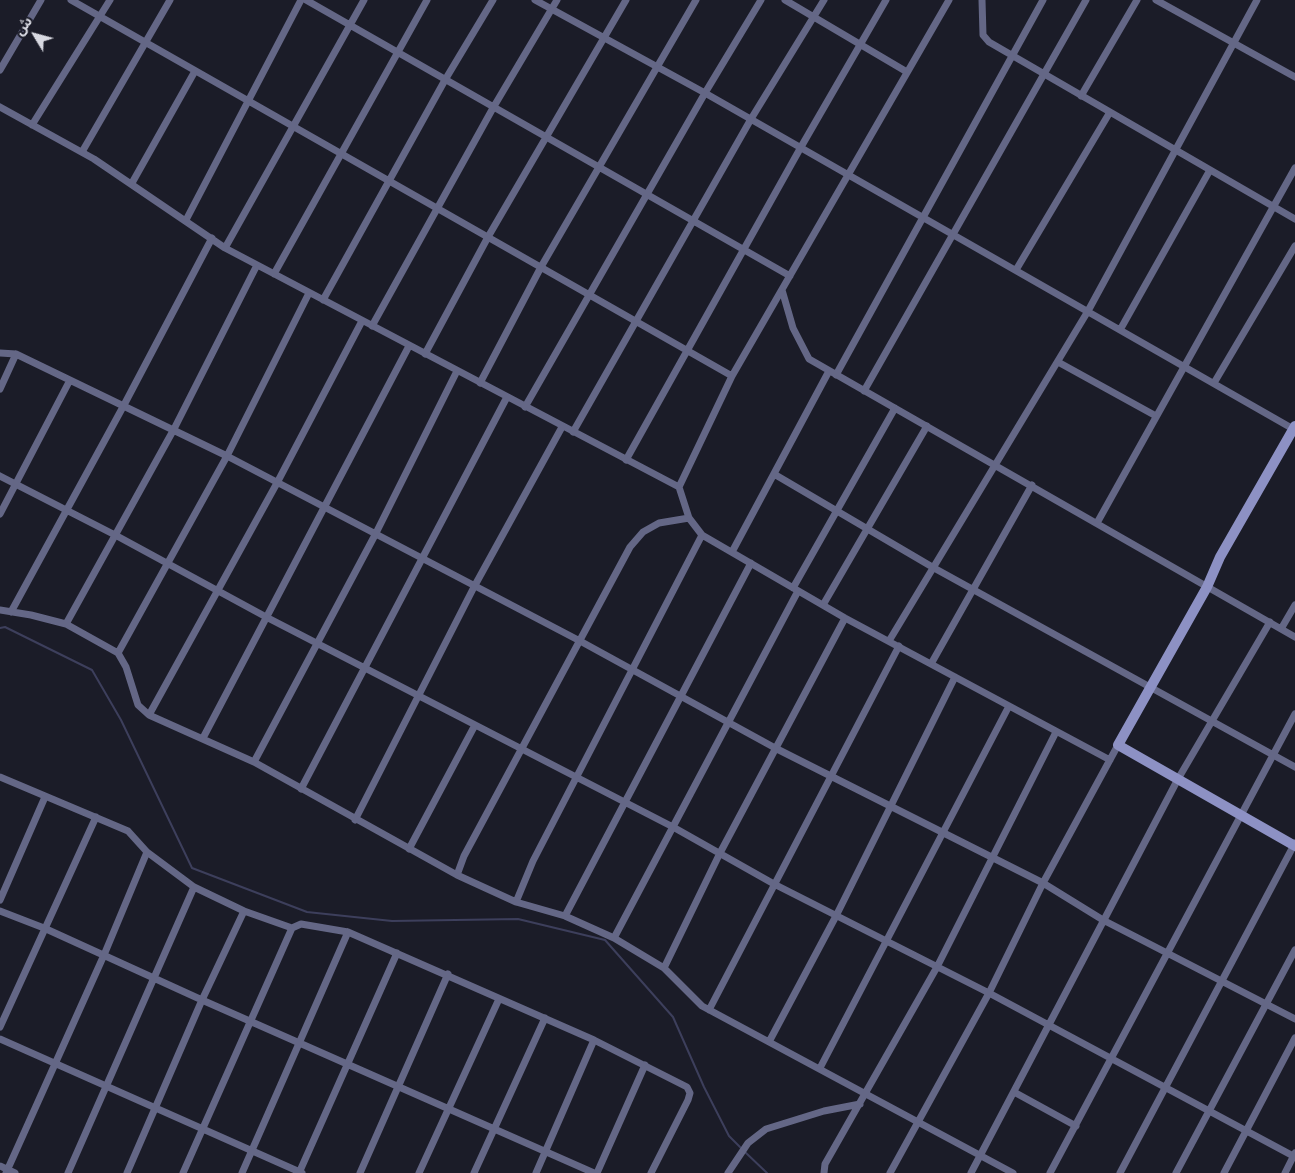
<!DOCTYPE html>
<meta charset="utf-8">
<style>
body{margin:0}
#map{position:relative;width:1295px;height:1173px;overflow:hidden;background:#1b1c28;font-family:"Noto Sans","Noto Sans Arabic",sans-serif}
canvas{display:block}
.north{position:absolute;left:10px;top:10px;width:50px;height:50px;-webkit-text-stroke:4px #1b1c28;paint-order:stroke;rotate:307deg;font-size:14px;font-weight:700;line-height:20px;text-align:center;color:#d8d9e1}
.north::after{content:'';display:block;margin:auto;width:18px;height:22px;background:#d8d9e1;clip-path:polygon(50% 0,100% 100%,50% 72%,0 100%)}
</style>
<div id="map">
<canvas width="1295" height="1173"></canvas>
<div class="north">ش</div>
</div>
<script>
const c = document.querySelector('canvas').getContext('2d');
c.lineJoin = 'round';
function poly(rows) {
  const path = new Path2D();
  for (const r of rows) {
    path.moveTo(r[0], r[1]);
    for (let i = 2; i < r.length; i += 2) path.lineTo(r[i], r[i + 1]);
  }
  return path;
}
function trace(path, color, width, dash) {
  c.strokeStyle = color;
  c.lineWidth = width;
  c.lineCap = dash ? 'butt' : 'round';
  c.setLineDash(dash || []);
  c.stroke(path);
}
const stream = poly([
 [0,628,5,627,92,670,121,720,192,868,307,912,392,921,518,919,605,940,673,1017,704,1087,729,1136,742,1149],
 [745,1152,767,1173]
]);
const street = poly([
 [71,0,732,376],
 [306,0,790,276],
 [535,0,705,93,1295,430],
 [785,0,907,72],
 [982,0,983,35,989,42,1295,219],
 [1156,0,1295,77],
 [0,70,41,0],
 [1081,96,1137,0],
 [0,107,94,159,225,248,679,487],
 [32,125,110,0],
 [82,152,170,0],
 [132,183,195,71],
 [186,220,301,0],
 [225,248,364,0],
 [1016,270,1110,112],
 [274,274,427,0],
 [782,290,793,328,809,359,1295,637],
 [323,300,445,80,493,0],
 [372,326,493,108,557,0],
 [1120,330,1210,170],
 [0,353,16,354,227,456,580,641,777,749,1043,883,1103,920,1295,1019],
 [425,354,488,237,626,0],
 [1058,362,1156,416],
 [836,375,1043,0],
 [480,383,541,267,696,0],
 [1214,383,1295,246],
 [0,389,16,354],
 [864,391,1086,0],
 [525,407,705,93,761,0],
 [573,432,751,119,824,0],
 [626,460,801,147,886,0],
 [774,474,934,568,1295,767],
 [0,476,117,536,268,618,673,827,774,884,989,993,1295,1157],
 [0,514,70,380],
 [689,518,679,487,732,376,949,0],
 [1097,523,1295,168],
 [732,552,829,371],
 [793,588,895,408],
 [823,605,927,426],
 [0,610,31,615,66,624,118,653,126,667,138,705,149,715,254,762,457,875,516,902,565,916,614,938,664,968,702,1006,1013,1173],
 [11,612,124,405,212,238],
 [66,624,174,429,257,265],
 [1281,629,1295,605],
 [889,641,1088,311,1257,0],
 [118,653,227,456,309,293],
 [931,664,1032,485],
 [149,715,277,483,362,321],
 [203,738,409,346],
 [254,762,375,535,457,371],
 [0,777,128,831,147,852,194,887,244,911,292,928,301,924,348,932,594,1040,687,1087,690,1093,688,1100,651,1173],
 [301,789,507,397],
 [355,820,474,587,562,427],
 [409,849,475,725],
 [457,875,464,856,630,547,643,532,659,523,689,518,702,535,845,618,1110,760],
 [0,900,45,797],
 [516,902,533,861,702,535],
 [0,911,44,928,202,1000,594,1173],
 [565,916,751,563],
 [614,938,798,591],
 [664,968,720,853,845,618],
 [709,1010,899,646],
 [0,1027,96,817],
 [0,1039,302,1173],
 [770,1040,836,916,955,677],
 [820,1068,1009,706],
 [1014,1092,1076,1126],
 [0,1166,15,1173],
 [6,1173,104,955,147,852],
 [68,1173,194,887],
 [127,1173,202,1000,244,911],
 [183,1173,292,928],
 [242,1173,348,932],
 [299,1173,397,953],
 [360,1173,448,974],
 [419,1173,499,999],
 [474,1173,545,1018],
 [536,1173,594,1040],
 [597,1173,645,1065],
 [728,1173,748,1143,766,1129,824,1111,860,1104],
 [824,1173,825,1164,937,967,1056,732],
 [890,1173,989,993,1043,883,1118,745],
 [971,1173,1178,779,1270,622],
 [1050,1173,1295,714],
 [1120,1173,1295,843],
 [1176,1173,1295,950],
 [1224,1173,1295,1038],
 [1285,1173,1295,1153]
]);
const secondary = poly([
 [1295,426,1220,557,1207,587,1118,745,1295,846]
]);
trace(stream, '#3d3f5c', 2);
trace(street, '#646786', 7);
trace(secondary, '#8d91c4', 10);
</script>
